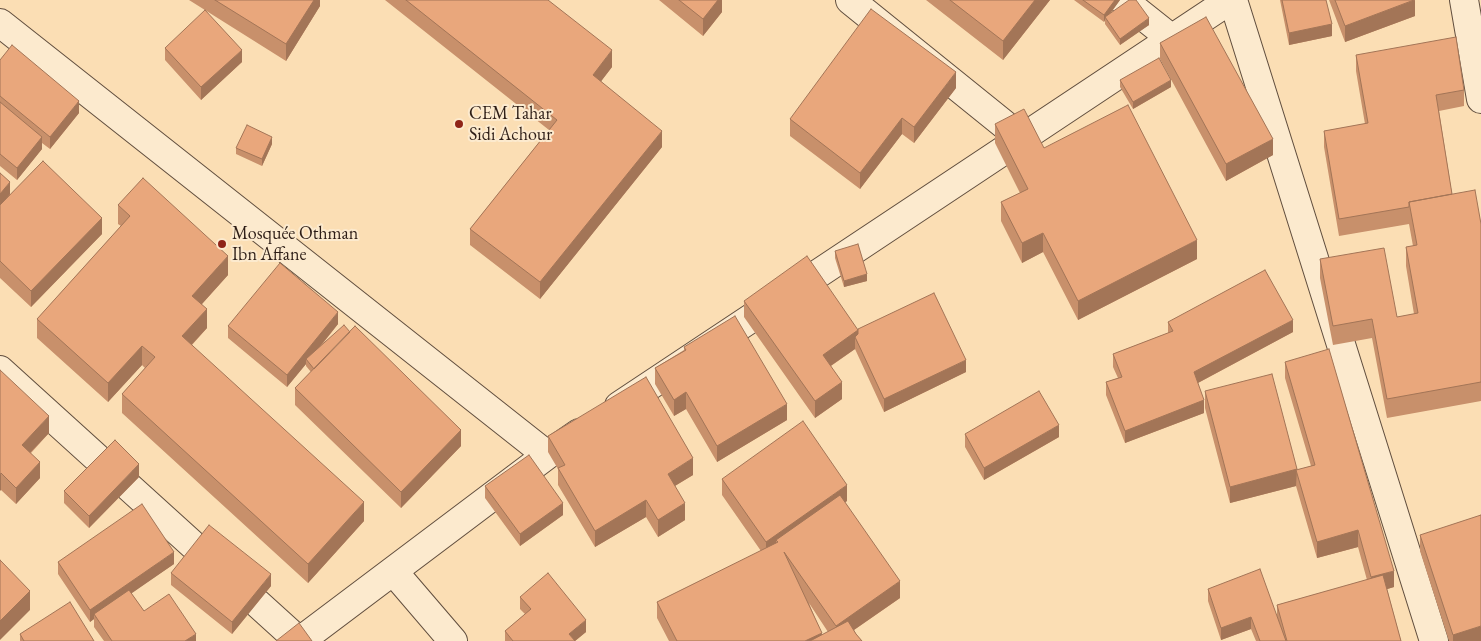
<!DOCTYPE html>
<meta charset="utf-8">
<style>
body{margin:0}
canvas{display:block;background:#fbdeb4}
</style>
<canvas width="1481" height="641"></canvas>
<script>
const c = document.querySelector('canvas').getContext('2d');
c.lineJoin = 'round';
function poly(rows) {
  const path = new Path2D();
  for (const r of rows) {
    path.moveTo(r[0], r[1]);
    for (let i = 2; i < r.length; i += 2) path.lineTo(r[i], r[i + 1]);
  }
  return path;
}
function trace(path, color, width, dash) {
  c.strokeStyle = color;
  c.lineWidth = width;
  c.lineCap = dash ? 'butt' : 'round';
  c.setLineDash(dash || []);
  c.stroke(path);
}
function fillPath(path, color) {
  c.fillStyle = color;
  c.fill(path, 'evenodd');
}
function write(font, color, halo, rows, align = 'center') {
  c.font = font + ' "EB Garamond",serif';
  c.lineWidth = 4;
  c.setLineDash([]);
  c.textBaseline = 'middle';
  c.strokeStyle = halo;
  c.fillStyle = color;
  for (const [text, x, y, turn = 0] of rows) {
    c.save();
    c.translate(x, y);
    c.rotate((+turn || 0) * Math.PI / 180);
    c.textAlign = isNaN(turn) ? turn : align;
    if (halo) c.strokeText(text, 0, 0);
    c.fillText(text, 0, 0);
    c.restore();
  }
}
const street = poly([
 [850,0,1021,138],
 [1123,0,1172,39],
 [1233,0,1434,641],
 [1464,0,1481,99],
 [0,23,547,455],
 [0,370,299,641],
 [619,406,1230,0],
 [393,571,453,641],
 [300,641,547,455,579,433]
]);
const wall = poly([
 [189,0,320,0,320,6,286,61],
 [385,0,548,0,612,67,601,81,662,147,540,299,470,245,470,229,549,130],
 [659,0,722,0,722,12,703,36],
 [926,0,1050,0,1003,60],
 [1074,0,1120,0,1110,14,1149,25,1120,45,1105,24,1105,20,1104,22],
 [1280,0,1326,0,1332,36,1289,45],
 [1329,0,1415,0,1415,16,1345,42],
 [1160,43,1273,155,1226,181,1160,59],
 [165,48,242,62,201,100,165,60],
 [1356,55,1464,90,1464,106,1439,111,1452,194,1481,224,1481,401,1387,418,1372,338,1333,345,1320,278,1320,259,1397,317,1414,314,1406,266,1406,247,1413,246,1409,224,1339,236,1324,147,1324,131,1365,124,1356,71],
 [0,60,79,113,50,149,42,143,42,149,17,180,0,166],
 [1120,80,1171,87,1133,109,1120,87],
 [956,88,914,143,902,134,860,189,790,136,790,119],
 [995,124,1044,148,1197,259,1078,320,1043,252,1022,263,1001,221,1001,202,1020,193,995,143],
 [272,144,262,166,236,154,236,148],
 [0,173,10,194,102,234,31,307,0,278],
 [118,205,228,275,202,304,207,328,192,345,364,521,308,583,122,413,122,394,145,368,142,365,108,402,37,338,37,319,121,226,118,224],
 [835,251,867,281,844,287,835,258],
 [744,301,858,329,966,372,884,412,855,349,831,366,842,399,815,418,744,317],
 [1168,322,1293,332,1198,383,1204,413,1125,443,1106,395,1106,382,1118,378,1113,367,1113,354,1168,333],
 [338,324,321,346,461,446,401,508,295,405,295,388,311,372,306,366,306,364,287,387,228,338,228,326],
 [684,347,787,420,717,462,686,409,674,416,655,384,655,368,684,350],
 [1285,362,1394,587,1387,589,1401,641,1256,641,1251,629,1221,640,1208,601,1208,589,1277,616,1277,605,1367,580,1358,547,1317,558,1296,486,1230,503,1205,408,1205,391,1297,470,1311,466,1285,378],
 [0,370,49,433,31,453,40,478,16,504,1,490],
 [965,434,1059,437,984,480,965,447],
 [548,436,693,475,675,486,685,520,658,537,646,517,595,547,558,485,558,469,548,452],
 [139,477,89,528,64,503,64,491],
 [722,479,847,501,845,502,900,598,854,630,856,634,862,641,669,641,657,618,657,602,761,551,722,495],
 [809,603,828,632,822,635],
 [485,486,563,515,520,546,485,498],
 [1420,535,1481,641,1449,641,1420,551],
 [58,562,174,564,131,593,144,611,196,641,104,641,94,627,94,619,90,622,58,574],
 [171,573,271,586,232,634,171,585],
 [520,597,586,632,575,641,505,641,505,631,525,614,520,609],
 [20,634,94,641,20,641]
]);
const shadedWall = poly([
 [314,0,320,0,320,6,286,61,286,44],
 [718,0,722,0,722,12,703,36,703,19],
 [1035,0,1050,0,1003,60,1003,41],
 [1115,0,1120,0,1106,19,1105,17,1105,20,1104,22,1104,15],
 [1415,0,1415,16,1345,42,1345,26],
 [1149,18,1149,25,1120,45,1120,39],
 [1332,24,1332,36,1289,45,1289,33],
 [242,50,242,62,201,100,201,87],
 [612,50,612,67,593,92,593,75],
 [956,72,956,88,914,143,914,127],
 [1171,80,1171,87,1133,109,1133,102],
 [79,101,79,113,50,149,50,137],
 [902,118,902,134,860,189,860,173],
 [662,131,662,147,540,299,540,282],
 [42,137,42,149,17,180,17,168],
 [272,137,272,144,262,166,262,159],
 [1273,139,1273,155,1226,181,1226,164],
 [10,182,10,194,0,206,0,194],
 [102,218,102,234,31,307,31,291],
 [1043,233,1043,252,1022,263,1022,243],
 [1197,240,1197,259,1078,320,1078,301],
 [228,256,228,275,192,315,192,296],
 [867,274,867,281,844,287,844,281],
 [207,309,207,328,182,355,182,336],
 [338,312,338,324,308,361,306,359,306,364,287,387,287,375],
 [1293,320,1293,332,1194,385,1194,372],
 [858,330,858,344,855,337,855,349,823,371,823,355],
 [142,346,142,365,108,402,108,383],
 [966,360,966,372,884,412,884,399],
 [842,382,842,399,815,418,815,401],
 [686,392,686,409,674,416,674,400],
 [1204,400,1204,413,1125,443,1125,431],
 [787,404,787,420,717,462,717,446],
 [49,416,49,433,22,461,22,445],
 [1059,425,1059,437,984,480,984,468],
 [461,430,461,446,401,508,401,492],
 [693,458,693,475,668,490,668,474],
 [40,462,40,478,16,504,16,488],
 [139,464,139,477,89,528,89,516],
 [1297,469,1296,486,1230,503,1230,487],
 [1,473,1,490,0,491,0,475],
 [847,485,847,501,778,550,778,542,776,540,776,552,766,558,766,542],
 [646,500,646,517,595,547,595,531],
 [364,502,364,521,308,583,308,564],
 [563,503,563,515,520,546,520,534],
 [685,503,685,520,658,537,658,520],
 [1358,530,1358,547,1317,558,1317,542],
 [174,552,174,564,96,618,94,614,94,619,90,622,90,610],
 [1394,571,1394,587,1371,594,1371,577],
 [271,574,271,586,232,634,232,622],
 [900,581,900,598,838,641,836,641,836,626],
 [30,591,30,610,0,640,0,621],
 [1251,617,1251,629,1221,640,1221,628],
 [586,620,586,632,575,641,569,634],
 [1481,626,1481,641,1453,641,1453,635],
 [822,633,822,641,805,641],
 [196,634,196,641,185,641]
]);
const building = poly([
 [215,0,314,0,286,44,215,0],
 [406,0,548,0,612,50,593,75,662,131,540,282,470,229,557,120,406,0],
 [679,0,718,0,703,19,679,0],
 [950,0,1035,0,1003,41,950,0],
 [1083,0,1115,0,1104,15,1083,0],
 [1129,0,1136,0,1149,18,1120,39,1105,17,1129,0],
 [1282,0,1326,0,1332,24,1289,33,1282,0],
 [1335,0,1414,0,1345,26,1335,0],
 [871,9,956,72,914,127,902,118,860,173,790,119,871,9],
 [205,10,242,50,201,87,165,48,205,10],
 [1206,17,1273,139,1226,164,1160,43,1206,17],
 [1456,37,1464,90,1436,95,1452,194,1409,202,1409,207,1339,219,1324,131,1368,123,1356,55,1456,37],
 [12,45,79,101,50,137,0,96,0,60,12,45],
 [1159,58,1171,80,1133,102,1120,80,1159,58],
 [0,102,42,137,17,168,0,154,0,102],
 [1128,105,1197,240,1078,301,1043,233,1022,243,1001,202,1028,189,995,124,1024,109,1044,148,1128,105],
 [247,125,272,137,262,159,236,148,247,125],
 [43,161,102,218,31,291,0,261,0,205,43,161],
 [0,173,10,182,0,194,0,173],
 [143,178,228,256,192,296,207,309,182,336,364,502,308,564,122,394,155,357,142,346,108,383,37,319,130,216,118,205,143,178],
 [1475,190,1481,224,1481,382,1387,399,1372,319,1333,326,1320,259,1384,248,1397,317,1418,313,1406,247,1417,245,1409,202,1475,190],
 [858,244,867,274,844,281,835,251,858,244],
 [807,256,858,330,823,355,842,382,815,401,744,301,807,256],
 [280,263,338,312,287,375,228,326,280,263],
 [1265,270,1293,320,1194,372,1204,400,1125,431,1106,382,1122,377,1113,354,1173,331,1168,322,1265,270],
 [934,293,966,360,884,399,855,337,858,334,858,329,934,293],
 [735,316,787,404,717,446,686,392,674,400,655,368,686,350,684,347,735,316],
 [344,325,350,332,314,369,306,359,344,325],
 [355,326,461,430,401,492,295,388,355,326],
 [1329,349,1394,571,1371,577,1358,530,1317,542,1296,470,1315,465,1285,362,1329,349],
 [0,370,49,416,22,445,40,462,16,488,1,473,0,475,0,370],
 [1272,374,1297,469,1230,487,1205,391,1272,374],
 [646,377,693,458,668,474,685,503,658,520,646,500,595,531,558,468,565,465,548,436,646,377],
 [1039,391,1059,425,984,468,965,434,1039,391],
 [803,421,847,485,766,542,722,479,803,421],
 [115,440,139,464,89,516,64,491,115,440],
 [529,455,563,503,520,534,485,486,529,455],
 [840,495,900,581,836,626,784,552,822,633,805,641,677,641,657,602,778,542,776,540,840,495],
 [142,504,174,552,90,610,58,562,142,504],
 [1481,515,1481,626,1453,635,1420,535,1481,515],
 [209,525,271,574,232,622,171,573,209,525],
 [0,560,30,591,0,621,0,560],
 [1260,569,1286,641,1260,641,1251,617,1221,628,1208,589,1260,569],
 [548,573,586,620,569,634,575,641,513,641,505,631,531,609,520,597,548,573],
 [1383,575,1401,641,1287,641,1277,605,1383,575],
 [129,590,144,611,169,594,196,634,185,641,112,641,94,614,129,590],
 [70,602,94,641,24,641,20,634,70,602],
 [848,621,856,634,862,641,810,641,848,621],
 [299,623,312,641,276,641,299,623]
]);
const markers = [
 [459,124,5,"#8f2418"],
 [222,244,5,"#8f2418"]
];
const poiNames = [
 ["CEM Tahar",469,114],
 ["Sidi Achour",469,135],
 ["Mosquée Othman",232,234],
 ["Ibn Affane",232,255]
];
trace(street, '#614e3e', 30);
trace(street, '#fceace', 28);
fillPath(wall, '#c8906b');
fillPath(shadedWall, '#a37557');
fillPath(building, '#e9a77c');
trace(building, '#a37557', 1);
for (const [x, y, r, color] of markers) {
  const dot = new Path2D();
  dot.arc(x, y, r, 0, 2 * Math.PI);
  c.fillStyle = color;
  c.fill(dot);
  trace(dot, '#fceace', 2);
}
write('18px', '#2e1e17', '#fceace', poiNames, 'left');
</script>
